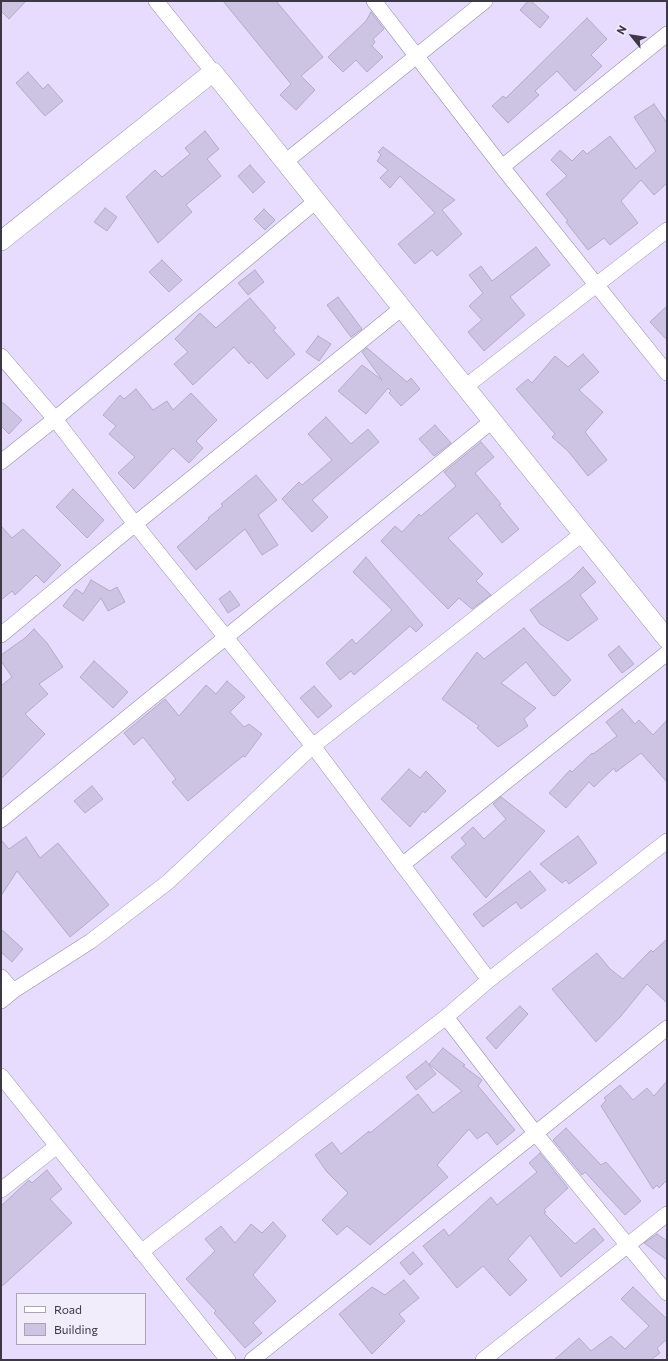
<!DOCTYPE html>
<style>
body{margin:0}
#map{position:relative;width:668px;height:1361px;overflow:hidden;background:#e7dcfd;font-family:Commissioner,sans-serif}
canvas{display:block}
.frame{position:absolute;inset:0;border:2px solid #3d3845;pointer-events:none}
.legend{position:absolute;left:16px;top:1293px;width:130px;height:52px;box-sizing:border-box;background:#f1edfa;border:1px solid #a9a5b2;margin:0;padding:5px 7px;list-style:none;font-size:12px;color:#3d3845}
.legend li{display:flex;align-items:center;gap:8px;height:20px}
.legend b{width:20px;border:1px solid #a9a5b2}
.north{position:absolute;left:612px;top:16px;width:40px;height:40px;-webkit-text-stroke:3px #f1edfa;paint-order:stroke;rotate:300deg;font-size:11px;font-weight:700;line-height:16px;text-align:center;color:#3d3845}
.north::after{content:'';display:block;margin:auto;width:14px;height:18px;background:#3d3845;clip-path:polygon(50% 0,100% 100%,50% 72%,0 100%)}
</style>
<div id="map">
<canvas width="668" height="1361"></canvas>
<div class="frame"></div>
<ul class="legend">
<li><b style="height:5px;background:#fff"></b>Road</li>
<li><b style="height:11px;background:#cdc3e3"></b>Building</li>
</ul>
<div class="north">N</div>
</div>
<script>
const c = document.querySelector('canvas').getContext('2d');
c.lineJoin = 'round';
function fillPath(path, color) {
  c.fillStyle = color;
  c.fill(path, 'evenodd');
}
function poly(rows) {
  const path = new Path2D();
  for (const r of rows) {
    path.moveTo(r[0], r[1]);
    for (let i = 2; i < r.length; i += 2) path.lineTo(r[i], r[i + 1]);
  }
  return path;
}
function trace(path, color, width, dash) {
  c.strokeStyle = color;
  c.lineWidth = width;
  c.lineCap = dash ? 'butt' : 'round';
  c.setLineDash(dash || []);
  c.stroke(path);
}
const building = poly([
 [1,1,26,1,9,19,1,11,1,1],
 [223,1,276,1,323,57,301,76,315,90,296,110,280,95,291,84,223,1],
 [528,1,531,1,549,17,540,28,520,10,528,1],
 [371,12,384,29,373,39,375,42,372,46,383,57,367,72,356,60,343,72,328,57,366,21,371,12],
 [587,18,607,39,591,55,602,66,575,91,557,71,535,91,539,95,508,123,492,106,503,96,506,98,587,18],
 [28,72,43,89,48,84,63,101,45,116,16,83,28,72],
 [654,104,667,123,667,183,654,195,641,180,621,201,638,223,610,245,604,238,588,250,566,222,568,221,546,194,567,176,551,160,560,150,572,161,583,150,587,154,610,136,636,169,656,151,634,117,654,104],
 [205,131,219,149,207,159,221,176,186,205,192,212,158,243,126,197,155,170,162,177,190,154,185,148,205,131],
 [383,147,455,200,442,210,462,234,437,256,432,250,415,264,398,244,435,213,400,176,390,188,380,178,388,170,377,161,381,155,378,152,383,147],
 [250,165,265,182,253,193,238,176,250,165],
 [105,208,117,217,107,231,94,222,105,208],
 [264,209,275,220,265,230,254,219,264,209],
 [536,247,550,265,510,297,525,315,484,351,468,332,482,320,469,306,483,293,469,275,481,266,492,281,536,247],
 [162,260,182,280,169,292,149,272,162,260],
 [255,270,264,282,248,295,238,283,255,270],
 [338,297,362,329,351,337,327,305,338,297],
 [250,298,276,328,273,330,295,354,267,379,251,361,249,364,234,347,193,385,174,364,188,352,175,339,200,313,216,328,250,298],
 [667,306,667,340,650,322,667,306],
 [318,336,331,344,319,361,306,352,318,336],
 [367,348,407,382,411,378,420,389,401,406,389,393,391,391,388,388,366,414,338,391,362,365,382,380,362,352,367,348],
 [583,354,599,372,579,390,603,412,585,432,607,460,588,476,568,451,552,437,555,434,516,389,528,379,532,383,555,356,568,367,583,354],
 [136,389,153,410,167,401,173,410,191,393,217,420,196,441,203,448,189,463,173,448,134,489,118,473,135,457,109,434,116,426,103,415,120,395,124,399,136,389],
 [1,401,22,420,9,434,1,426,1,401],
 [326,417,351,444,368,429,379,442,312,500,328,517,312,532,282,499,299,482,302,485,332,460,308,434,326,417],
 [435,425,451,443,434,456,419,439,435,425],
 [481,442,494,457,475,473,501,504,499,505,519,529,502,543,477,513,448,538,483,574,476,581,491,595,472,609,459,598,448,609,381,541,395,526,402,532,419,514,421,516,456,486,444,472,481,442],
 [256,475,277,500,258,515,278,545,262,555,245,529,196,570,177,547,209,519,208,518,223,506,221,504,256,475],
 [73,489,104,520,87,538,56,507,73,489],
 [1,526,12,538,23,529,61,565,44,583,36,575,15,595,12,591,1,600,1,526],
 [366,557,423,625,416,632,410,626,354,675,351,671,340,680,326,663,352,639,356,644,392,610,353,572,366,557],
 [583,567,596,582,580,595,598,619,568,641,540,624,530,610,571,579,583,567],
 [91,580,110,591,117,587,125,602,108,611,101,598,83,621,63,606,76,589,83,594,91,580],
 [230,591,240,605,228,613,219,599,230,591],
 [524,628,571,680,555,696,552,695,526,662,501,683,536,708,524,719,528,726,498,747,477,728,479,726,442,699,477,652,484,659,524,628],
 [34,629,47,643,63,667,39,684,48,694,25,714,45,734,1,779,1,686,12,677,1,661,1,655,25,638,34,629],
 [619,646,634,664,622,673,608,655,619,646],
 [94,661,128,692,113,708,80,677,94,661],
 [227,681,245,697,230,712,244,727,249,724,262,734,245,757,243,756,188,801,172,782,176,779,143,737,134,745,124,733,165,699,179,716,206,685,216,694,227,681],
 [314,686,332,706,318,718,300,698,314,686],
 [622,709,635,724,639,720,653,735,667,720,667,782,641,753,616,772,614,768,594,787,589,782,566,808,549,793,570,770,572,772,592,753,593,754,617,736,606,722,622,709],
 [409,769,420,778,426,771,446,791,425,813,423,811,410,827,381,799,409,769],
 [92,786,103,799,85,813,74,801,92,786],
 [501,797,545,831,486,898,451,857,466,844,461,838,473,827,484,839,506,819,493,804,501,797],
 [578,836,597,863,569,884,566,880,562,883,540,864,578,836],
 [26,837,40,858,58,843,109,905,70,937,17,871,1,896,1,840,9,849,26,837],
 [530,871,546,890,521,909,516,902,483,927,473,914,530,871],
 [1,929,23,949,12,962,1,952,1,929],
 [667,939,667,1003,647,984,621,1016,596,1042,552,989,597,953,610,969,623,979,651,950,653,952,667,939],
 [520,1006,528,1014,496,1049,486,1038,520,1006],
 [443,1048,465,1065,463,1066,482,1080,478,1086,515,1130,497,1145,487,1132,477,1139,469,1129,437,1165,448,1177,370,1245,347,1226,337,1235,322,1220,348,1193,327,1172,315,1155,332,1142,341,1154,369,1131,370,1133,418,1094,433,1113,462,1091,429,1064,443,1048],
 [426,1061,436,1074,416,1090,406,1077,426,1061],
 [667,1081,667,1180,659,1188,657,1185,653,1189,601,1106,606,1100,604,1098,620,1085,633,1100,647,1088,654,1096,667,1081],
 [566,1128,601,1165,606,1162,641,1201,625,1215,585,1172,582,1175,553,1140,566,1128],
 [540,1153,568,1188,544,1210,546,1212,544,1213,575,1244,594,1228,604,1240,561,1277,530,1235,508,1259,527,1280,510,1296,483,1266,457,1288,423,1246,444,1229,449,1236,491,1197,497,1205,537,1172,529,1163,540,1153],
 [47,1170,62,1189,50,1199,72,1223,1,1287,1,1206,29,1180,32,1183,47,1170],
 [273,1222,286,1236,253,1275,276,1301,253,1323,262,1333,245,1348,214,1313,216,1311,186,1279,215,1251,205,1239,221,1226,235,1243,251,1224,262,1233,273,1222],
 [657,1234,667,1241,667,1260,644,1243,657,1234],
 [413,1252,423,1264,410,1275,400,1263,413,1252],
 [404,1280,419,1298,399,1314,405,1321,372,1354,339,1314,372,1287,385,1295,404,1280],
 [633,1287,667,1319,667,1339,657,1348,660,1353,651,1360,554,1360,579,1338,591,1351,611,1336,625,1349,649,1326,621,1299,633,1287]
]);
const minor = poly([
 [156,1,213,72],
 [374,1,502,167,667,373],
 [285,162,485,1],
 [502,167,667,34],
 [1,356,55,419,135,524,313,746,489,980],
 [465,387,667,230],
 [1,462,55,419,316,201],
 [1,635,135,524,402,308],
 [1,820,492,421],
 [402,865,667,653],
 [1,977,13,991],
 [1,1001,13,991,91,941,168,882,313,746,582,534],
 [446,1017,536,1134,667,1293],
 [1,1076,228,1360],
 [1,1190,57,1146],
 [141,1252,446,1017,489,980,667,841],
 [252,1360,667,1028],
 [483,1360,667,1214]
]);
const tertiary = poly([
 [1,241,213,72,667,639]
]);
fillPath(building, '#cdc3e3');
trace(building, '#b4aac9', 1);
trace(minor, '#988eac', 16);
trace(tertiary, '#988eac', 20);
trace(minor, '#fff', 15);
trace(tertiary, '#fff', 19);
</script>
